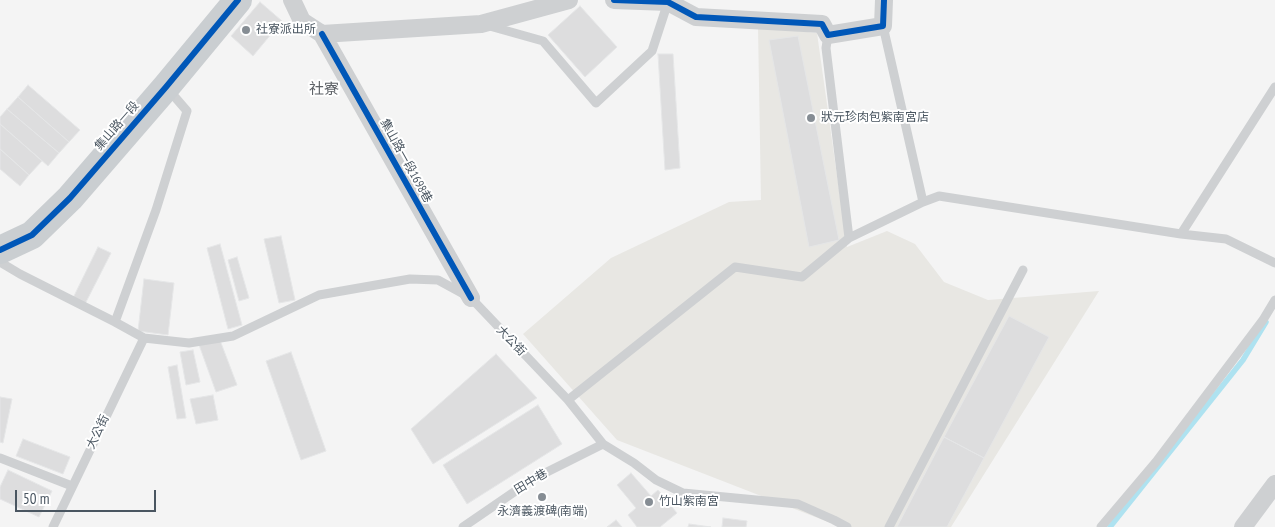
<!DOCTYPE html>
<meta charset="utf-8">
<style>
body{margin:0}
#map{position:relative;width:1275px;height:527px;overflow:hidden;background:#f4f4f4;font-family:"PT Sans Narrow",sans-serif}
canvas{display:block}
.scale{position:absolute;left:15px;top:490px;width:141px;height:22px;box-sizing:border-box;border:2px solid #4a5661;border-top:0;padding-left:6px;font-size:15px;line-height:18px;white-space:nowrap;color:#4a5661;-webkit-text-stroke:4px #fff;paint-order:stroke}
</style>
<div id="map">
<canvas width="1275" height="527"></canvas>
<div class="scale">50 m</div>
</div>
<script>
const c = document.querySelector('canvas').getContext('2d');
c.lineJoin = 'round';
function fillPath(path, color) {
  c.fillStyle = color;
  c.fill(path, 'evenodd');
}
function poly(rows) {
  const path = new Path2D();
  for (const r of rows) {
    path.moveTo(r[0], r[1]);
    for (let i = 2; i < r.length; i += 2) path.lineTo(r[i], r[i + 1]);
  }
  return path;
}
function trace(path, color, width, dash) {
  c.strokeStyle = color;
  c.lineWidth = width;
  c.lineCap = dash ? 'butt' : 'round';
  c.setLineDash(dash || []);
  c.stroke(path);
}
function write(font, color, halo, rows, align = 'center') {
  c.font = font + ' "PT Sans Narrow","Noto Sans TC",sans-serif';
  c.lineWidth = 4;
  c.setLineDash([]);
  c.textBaseline = 'middle';
  c.strokeStyle = halo;
  c.fillStyle = color;
  for (const [text, x, y, turn = 0] of rows) {
    c.save();
    c.translate(x, y);
    c.rotate((+turn || 0) * Math.PI / 180);
    c.textAlign = isNaN(turn) ? turn : align;
    if (halo) c.strokeText(text, 0, 0);
    c.fillText(text, 0, 0);
    c.restore();
  }
}
const commercial = poly([
 [758,27,817,33,847,247,887,231,915,244,944,282,988,300,1099,291,951,527,841,527,617,440,523,334,611,258,729,202,761,200]
]);
const stream = poly([
 [1110,527,1243,360,1266,322]
]);
const building = poly([
 [260,2,282,21,253,56,231,36,260,2],
 [580,6,617,47,585,77,548,35,580,6],
 [798,36,839,240,809,247,769,40,798,36],
 [658,54,673,54,680,168,665,170,658,54],
 [28,85,80,130,69,142,18,97,28,85],
 [18,97,69,142,59,153,7,109,18,97],
 [7,109,59,153,48,166,0,124,0,117,7,109],
 [0,124,42,161,29,175,0,149,0,124],
 [0,149,29,175,20,186,0,169,0,149],
 [281,236,295,300,279,303,264,239,281,236],
 [220,244,242,325,228,329,207,248,220,244],
 [98,247,111,253,85,304,73,298,98,247],
 [237,257,249,298,239,301,228,260,237,257],
 [144,279,174,283,168,335,138,331,144,279],
 [1009,316,1049,337,984,458,944,437,1009,316],
 [218,335,237,385,216,392,198,342,218,335],
 [193,350,200,382,186,385,180,352,193,350],
 [291,352,326,451,301,460,266,361,291,352],
 [496,354,537,398,433,464,411,429,496,354],
 [177,365,186,418,177,419,168,367,177,365],
 [213,395,218,420,196,424,190,399,213,395],
 [0,397,12,399,3,443,0,442,0,397],
 [538,405,562,444,467,504,443,465,538,405],
 [944,437,984,458,947,527,897,527,944,437],
 [23,439,70,457,63,474,16,456,23,439],
 [8,470,52,491,39,517,0,499,0,487,8,470],
 [631,473,651,496,658,490,677,513,660,527,637,527,628,515,636,508,617,485,631,473],
 [723,518,747,521,746,527,722,527,723,518],
 [616,520,622,527,607,527,616,520],
 [689,524,711,527,688,527,689,524]
]);
const lane = poly([
 [486,25,543,41,596,103,652,51,668,2,669,1],
 [883,26,923,202],
 [828,35,826,48,849,238],
 [1181,234,1275,87],
 [0,262,20,274,115,322,144,338,189,343,233,336,319,295,410,279,438,280,471,298,568,400,603,444,634,463,656,480,683,493,798,504,834,520,847,527],
 [115,322,156,210,187,111,168,89],
 [568,400,735,267,802,277,849,238,923,202,939,196,1181,234,1226,239,1275,263],
 [0,458,72,486],
 [53,527,144,338],
 [463,527,533,479,603,444],
 [889,527,1023,270],
 [1101,527,1156,462,1263,320,1275,300]
]);
const street = poly([
 [292,0,302,21,322,34,481,24,569,0],
 [614,0,668,2,696,17,822,24,828,35,883,26,884,0],
 [322,34,471,298],
 [1243,527,1275,484]
]);
const primary = poly([
 [0,250,32,235,70,198,166,87,238,0]
]);
const cycleway = poly([
 [614,0,668,2,696,17,822,24,828,35,883,26,884,0],
 [322,34,471,298],
 [0,250,32,235,70,198,166,87,238,0]
]);
const markers = [
 [246,30,5,"#868d94"],
 [811,118,5,"#868d94"],
 [542,497,5,"#868d94"],
 [649,502,5,"#868d94"]
];
const poiNames = [
 ["社寮派出所",256,30],
 ["狀元珍肉包紫南宮店",821,118],
 ["竹山紫南宮",659,502],
 ["永濟義渡碑(南端)",542,512,"center"]
];
const streetNames = [
 ["集山路一段",117,126,-49],
 ["集山路一段1698巷",406,161,61],
 ["大公街",511,341,46],
 ["大公街",98,432,-64],
 ["田中巷",531,482,-31]
];
const quarterNames = [
 ["社寮",324,90]
];
fillPath(commercial, '#e8e7e3');
trace(stream, '#aee2f0', 5.5);
fillPath(building, '#ddddde');
trace(building, '#e5e6e7', 1);
trace(lane, '#ced0d2', 9);
trace(street, '#ced0d2', 18);
trace(primary, '#caced1', 28);
trace(cycleway, '#0057b8', 6);
for (const [x, y, r, color] of markers) {
  const dot = new Path2D();
  dot.arc(x, y, r, 0, 2 * Math.PI);
  c.fillStyle = color;
  c.fill(dot);
  trace(dot, '#fff', 2);
}
write('12px', '#4a5661', '#fff', poiNames, 'left');
write('12px', '#4a5661', '#fff', streetNames);
write('15px', '#5f6368', '#fff', quarterNames);
</script>
